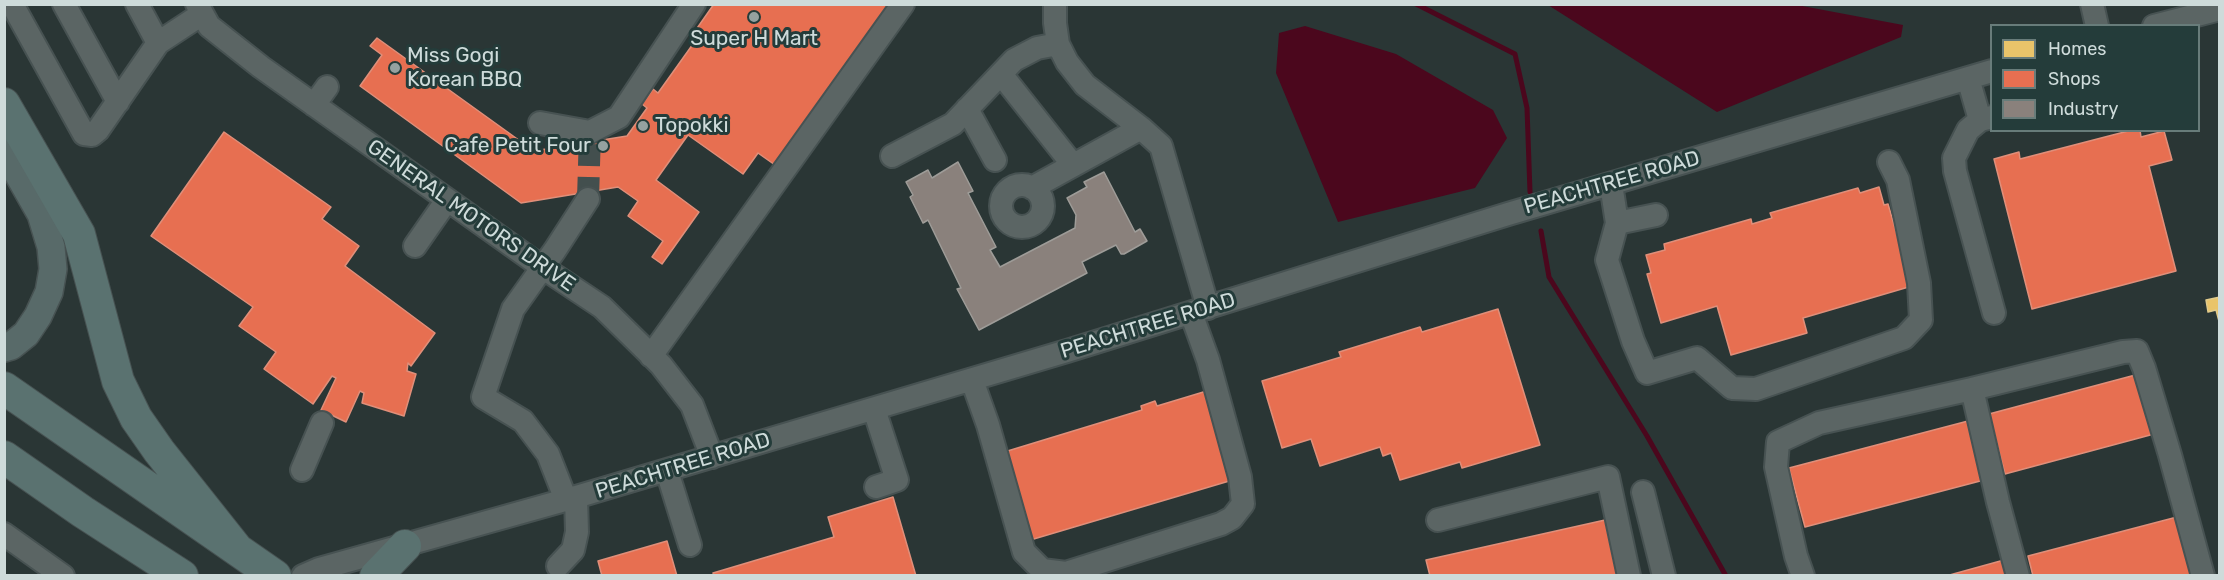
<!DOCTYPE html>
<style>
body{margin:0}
#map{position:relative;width:2224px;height:580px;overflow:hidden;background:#2a3635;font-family:Rubik,sans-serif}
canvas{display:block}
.frame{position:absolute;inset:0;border:6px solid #cedbda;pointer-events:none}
.legend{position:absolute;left:1990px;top:24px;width:210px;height:108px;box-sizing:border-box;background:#243c3a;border:2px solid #687c7a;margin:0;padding:8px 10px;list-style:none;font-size:18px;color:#cedbda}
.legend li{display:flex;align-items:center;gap:12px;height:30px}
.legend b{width:30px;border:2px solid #687c7a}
</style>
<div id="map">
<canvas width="2224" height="580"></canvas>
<div class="frame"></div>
<ul class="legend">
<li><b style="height:16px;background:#e9c46a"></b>Homes</li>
<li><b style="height:16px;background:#e76f51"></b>Shops</li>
<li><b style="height:16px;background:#8a817c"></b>Industry</li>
</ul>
</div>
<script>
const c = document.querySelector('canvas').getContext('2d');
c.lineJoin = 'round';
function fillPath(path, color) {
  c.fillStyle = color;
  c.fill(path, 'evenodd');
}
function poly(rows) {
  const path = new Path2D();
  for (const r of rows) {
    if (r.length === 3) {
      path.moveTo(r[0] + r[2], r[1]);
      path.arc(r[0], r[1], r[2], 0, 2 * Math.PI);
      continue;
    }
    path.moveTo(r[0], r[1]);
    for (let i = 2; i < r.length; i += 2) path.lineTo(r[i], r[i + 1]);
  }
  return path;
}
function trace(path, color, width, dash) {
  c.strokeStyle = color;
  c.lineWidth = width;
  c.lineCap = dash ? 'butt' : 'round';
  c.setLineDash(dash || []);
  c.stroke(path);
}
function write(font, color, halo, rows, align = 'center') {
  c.font = font + ' Rubik,sans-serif';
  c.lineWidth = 6;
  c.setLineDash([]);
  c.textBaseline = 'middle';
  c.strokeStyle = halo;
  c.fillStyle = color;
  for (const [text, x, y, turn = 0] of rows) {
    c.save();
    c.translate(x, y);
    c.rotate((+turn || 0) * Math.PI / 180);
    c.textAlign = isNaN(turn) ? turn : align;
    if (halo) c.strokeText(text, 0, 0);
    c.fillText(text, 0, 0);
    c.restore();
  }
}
const water = poly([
 [1548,5,1797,5,1903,25,1901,37,1717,112],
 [1305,26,1396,54,1493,110,1507,138,1475,188,1338,222,1276,73,1279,33]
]);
const homes = poly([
 [2220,297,2220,325,2216,310,2208,312,2206,300,2220,297]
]);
const shops = poly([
 [714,4,890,4,775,165,758,153,743,174,688,135,656,180,699,212,662,264,652,257,663,241,628,216,638,201,618,187,521,203,360,86,382,55,370,46,377,38,534,151,627,136,647,108,642,104,653,89,658,93,698,37,693,34,714,4],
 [2132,130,2140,130,2141,137,2164,131,2172,160,2149,166,2176,271,2032,309,1994,159,2019,152,2020,159,2132,130],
 [224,132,331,207,322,219,359,246,345,266,435,333,411,366,408,363,407,371,416,374,404,416,362,403,364,393,360,391,346,422,321,410,336,378,332,376,313,404,264,369,276,352,239,326,253,307,151,236,224,132],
 [1879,187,1884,205,1888,204,1912,286,1803,318,1807,333,1731,355,1717,306,1661,323,1647,274,1651,273,1646,255,1665,250,1664,244,1751,219,1752,224,1772,218,1770,213,1858,188,1860,193,1879,187],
 [1498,309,1540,445,1462,468,1460,462,1400,480,1391,453,1383,456,1380,447,1320,466,1311,439,1282,448,1262,381,1341,357,1339,352,1420,327,1422,332,1498,309],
 [2139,374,2154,434,2005,474,1989,414,2139,374],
 [1210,390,1236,479,1027,541,1001,453,1142,410,1141,406,1155,401,1157,406,1210,390],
 [1968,421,1984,480,1805,527,1789,468,1968,421],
 [893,497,916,576,714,576,713,573,834,537,828,517,893,497],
 [2177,517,2192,576,2033,576,2028,556,2177,517],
 [1605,520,1617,576,1430,576,1426,560,1605,520],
 [667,541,677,576,602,576,598,561,667,541],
 [2004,560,2008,576,1946,576,2004,560]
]);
const industry = poly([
 [958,162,973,191,968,193,996,247,990,250,1000,267,1075,228,1076,215,1067,198,1087,187,1084,182,1104,172,1135,232,1140,229,1147,241,1124,254,1121,254,1116,245,1082,262,1087,273,979,330,957,289,961,288,928,220,923,223,910,197,913,195,906,182,928,170,932,178,958,162]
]);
const stream = poly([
 [1416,4,1515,54,1527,108,1530,192],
 [1541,231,1549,277,1647,436,1726,576]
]);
const minorTunnel = poly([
 [588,199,590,132]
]);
const minor = poly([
 [12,4,84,134,92,135,98,130,158,43,202,14],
 [64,4,118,102],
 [137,4,158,43],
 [197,4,209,26,261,67,542,267,602,307,661,365,692,405,712,457],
 [1055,4,1055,23,1058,44,1067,62,1085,85,1141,128,1161,146,1208,308],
 [2092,4,2097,26],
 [2154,26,2220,9],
 [1001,74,1073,165],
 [1968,78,1980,120],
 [314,105,327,87],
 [967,109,995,160],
 [1992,117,1980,120,1968,130,1954,158,1955,171,1994,313],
 [540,123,590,132,619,117,694,4],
 [892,156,953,124,1014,60,1037,48,1058,44],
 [1611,184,1617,223,1656,215],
 [1022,206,21],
 [1032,188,1141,128],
 [1617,223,1607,260,1633,341,1647,373,1697,358,1732,388,1756,389,1904,338,1921,320,1919,283,1898,180,1889,162],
 [415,246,447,200],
 [651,356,903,4],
 [972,380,988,425,1024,552,1042,570,1066,573,1221,524,1232,518,1243,504,1240,477,1208,360,1191,313],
 [874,409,897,480,876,487],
 [302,470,322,423],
 [667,471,690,545],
 [1643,492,1664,576],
 [566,500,548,454,523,421,483,397,513,309,555,250,588,199],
 [1438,520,1608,477,1629,576],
 [4,534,63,576],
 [558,566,573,550,577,532,576,497],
 [303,576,319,569,576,497,1067,351,1508,214,1992,71],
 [1803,576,1796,556,1776,467,1778,442,1819,423,1972,389],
 [2018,576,1998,502,1972,389,2123,352,2137,351,2144,368,2170,455,2203,576]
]);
const major = poly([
 [4,149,41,214,51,247,53,269,49,292,38,316,26,334,11,346,4,348]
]);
const highway = poly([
 [4,104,79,234,118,381,136,418,159,451,236,548],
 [4,388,275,576],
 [4,457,83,512,182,576],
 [376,576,405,546]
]);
const markers = [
 [754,17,6,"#95a1a0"],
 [395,68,6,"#95a1a0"],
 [643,126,6,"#95a1a0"],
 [603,146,6,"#95a1a0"]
];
const poiNames = [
 ["Super H Mart",754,39,"center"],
 ["Miss Gogi",407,56],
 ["Korean BBQ",407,80],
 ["Topokki",655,126],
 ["Cafe Petit Four",591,146,"right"]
];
const streetNames = [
 ["PEACHTREE ROAD",1612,183,-16],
 ["GENERAL MOTORS DRIVE",471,216,35],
 ["PEACHTREE ROAD",1148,326,-17],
 ["PEACHTREE ROAD",683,466,-17]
];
fillPath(water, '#4b071d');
fillPath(homes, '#e9c46a');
trace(homes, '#e1cb8c', 1.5);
fillPath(shops, '#e76f51');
trace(shops, '#e08f7a', 1.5);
fillPath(industry, '#8a817c');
trace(industry, '#9e9c98', 1.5);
trace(stream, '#4b071d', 5);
trace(minorTunnel, '#434f4e', 22, [22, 11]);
trace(minor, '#475252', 26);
trace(major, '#475252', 30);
trace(highway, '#475252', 34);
trace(minor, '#5b6564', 22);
trace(major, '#586a69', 27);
trace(highway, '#5a7270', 32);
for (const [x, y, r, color] of markers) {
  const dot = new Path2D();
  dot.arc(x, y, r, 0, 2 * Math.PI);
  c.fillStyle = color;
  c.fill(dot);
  trace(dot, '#243c3a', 2);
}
write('21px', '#cedbda', '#243c3a', poiNames, 'left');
write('21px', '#cedbda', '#243c3a', streetNames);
</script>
